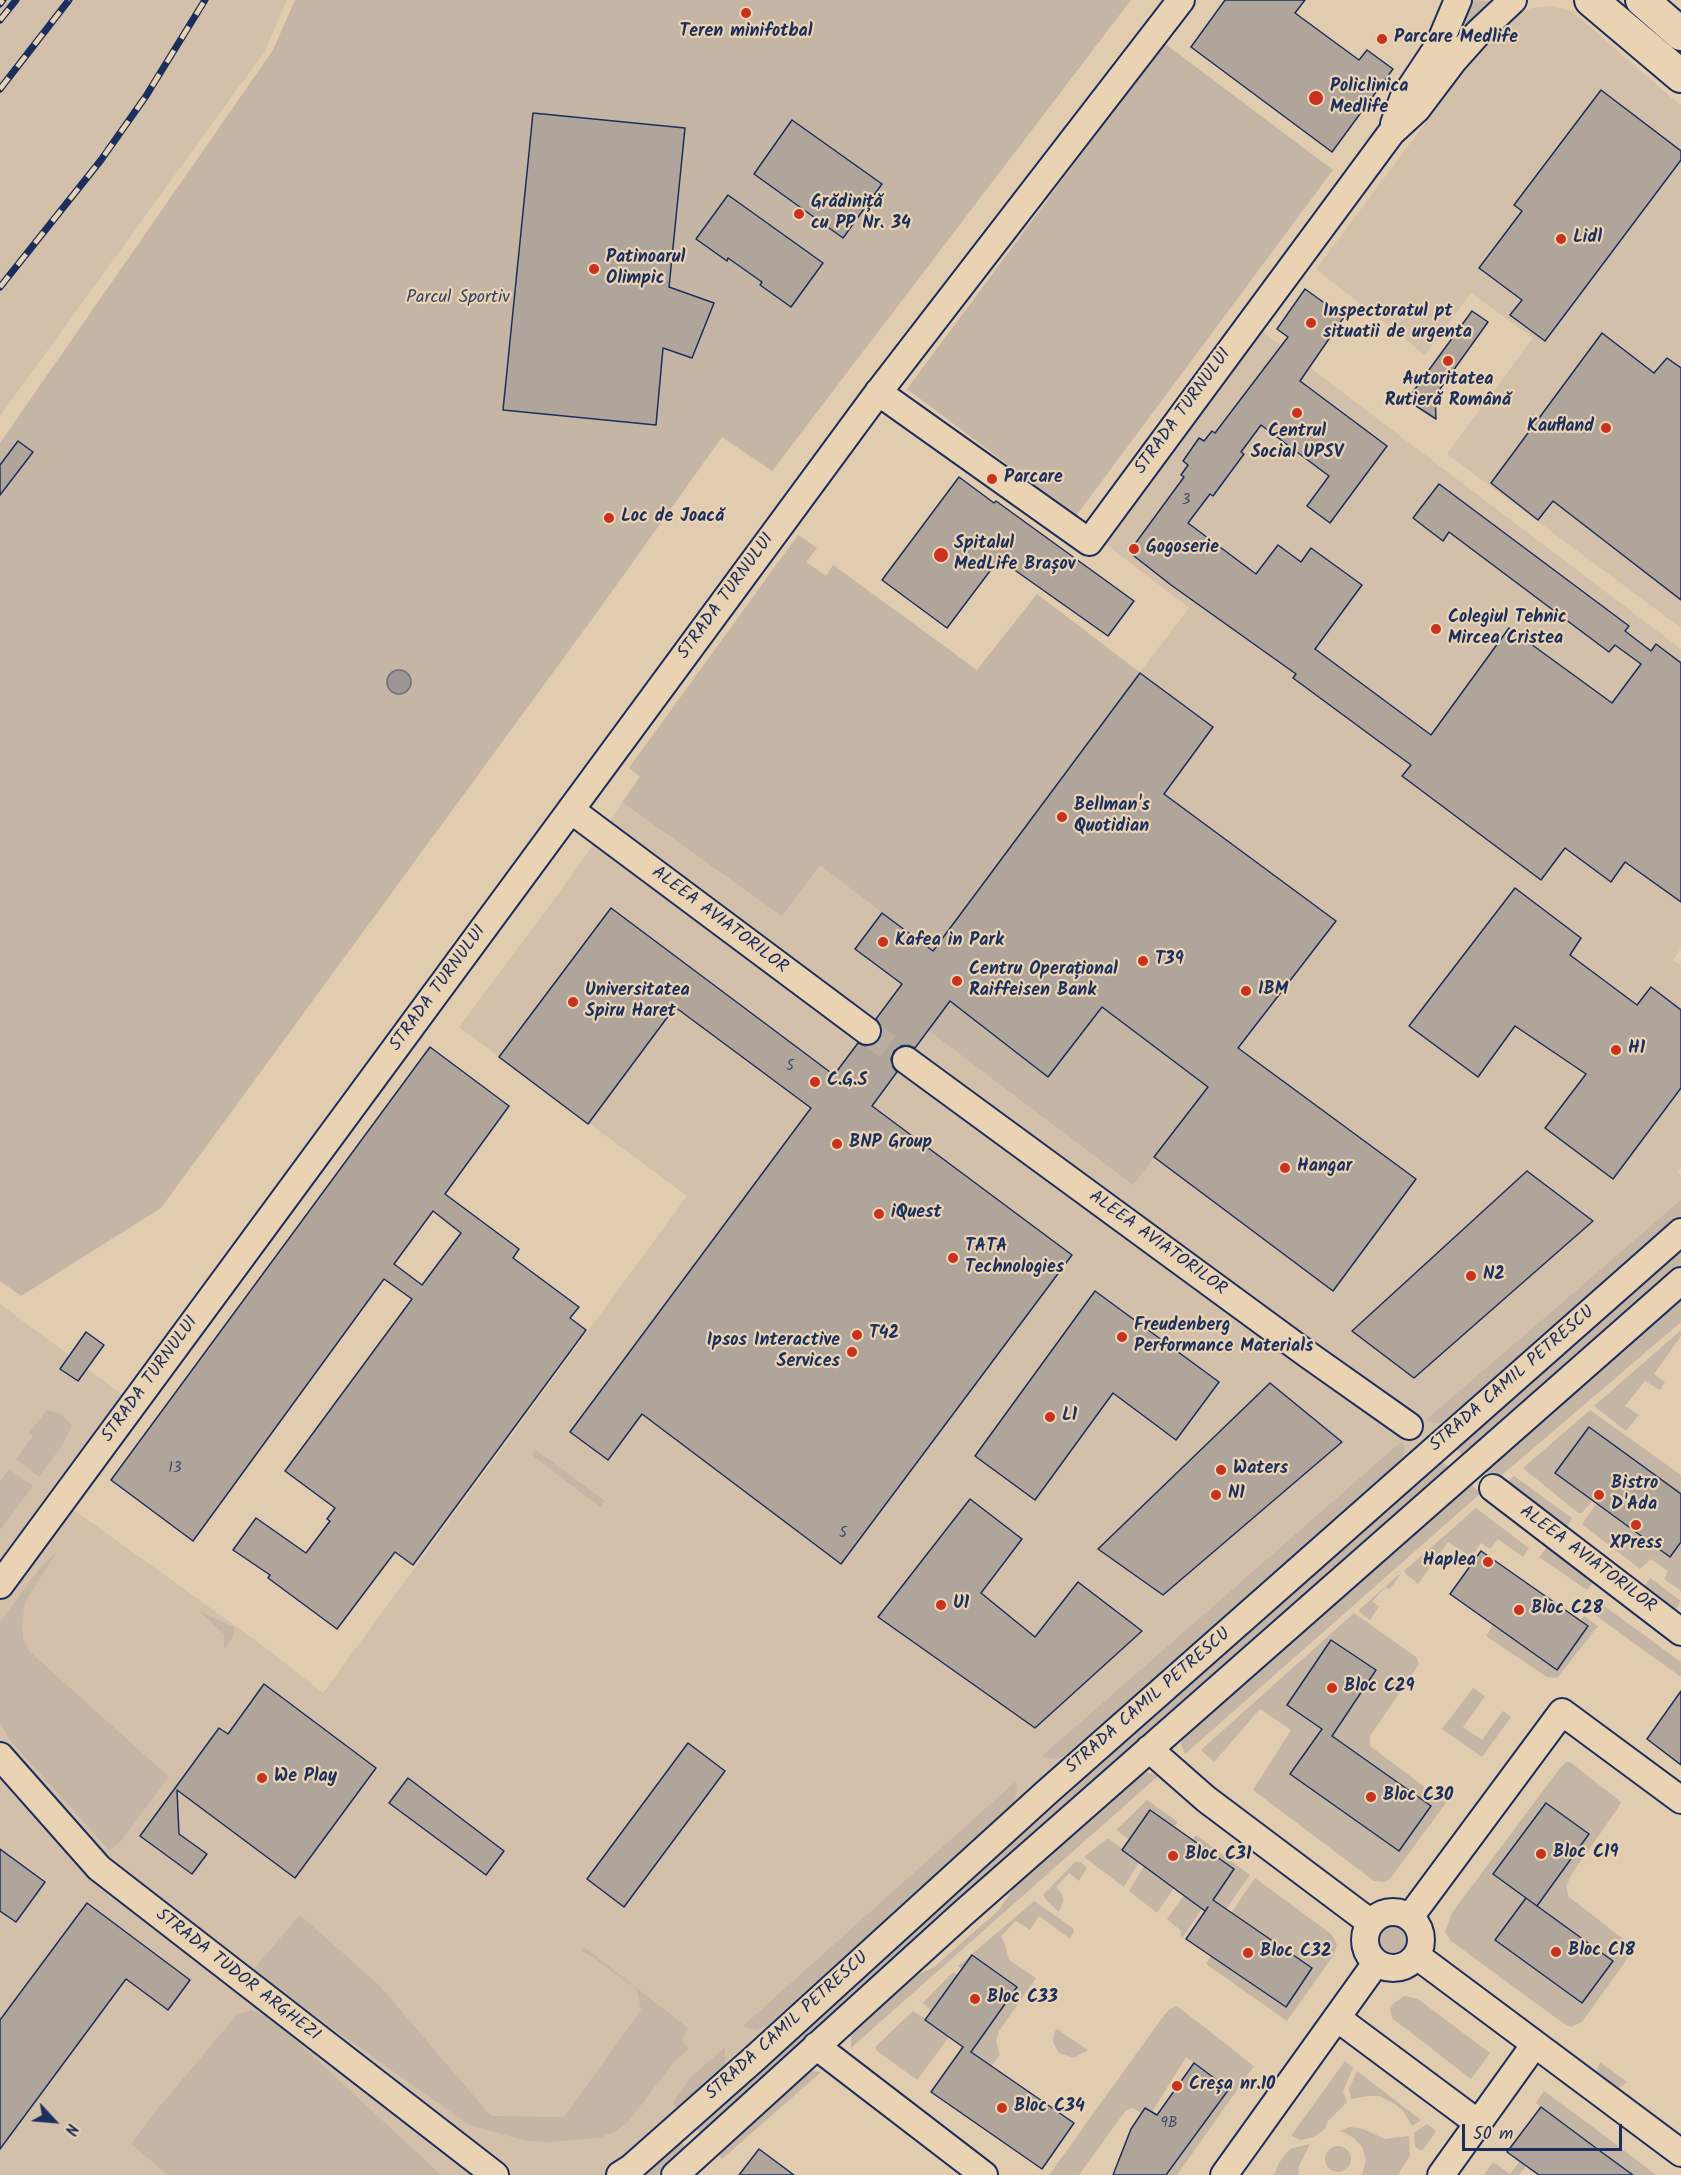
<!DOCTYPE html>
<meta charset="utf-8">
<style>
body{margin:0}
#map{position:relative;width:1681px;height:2175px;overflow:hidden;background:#e2ccb0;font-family:Kalam,sans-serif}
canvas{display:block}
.north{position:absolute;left:24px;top:2091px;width:60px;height:60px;-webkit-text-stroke:4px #ead3b3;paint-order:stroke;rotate:116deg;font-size:16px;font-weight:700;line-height:24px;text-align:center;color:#1b2f5e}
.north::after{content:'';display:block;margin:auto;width:21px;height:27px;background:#1b2f5e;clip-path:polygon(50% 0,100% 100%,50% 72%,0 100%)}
.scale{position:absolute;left:1462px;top:2124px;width:160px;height:27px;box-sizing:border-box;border:3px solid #1b2f5e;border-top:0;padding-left:8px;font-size:18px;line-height:21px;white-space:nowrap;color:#1b2f5e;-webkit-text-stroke:4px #ead3b3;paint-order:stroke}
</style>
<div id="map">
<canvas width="1681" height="2175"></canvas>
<div class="north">N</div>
<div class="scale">50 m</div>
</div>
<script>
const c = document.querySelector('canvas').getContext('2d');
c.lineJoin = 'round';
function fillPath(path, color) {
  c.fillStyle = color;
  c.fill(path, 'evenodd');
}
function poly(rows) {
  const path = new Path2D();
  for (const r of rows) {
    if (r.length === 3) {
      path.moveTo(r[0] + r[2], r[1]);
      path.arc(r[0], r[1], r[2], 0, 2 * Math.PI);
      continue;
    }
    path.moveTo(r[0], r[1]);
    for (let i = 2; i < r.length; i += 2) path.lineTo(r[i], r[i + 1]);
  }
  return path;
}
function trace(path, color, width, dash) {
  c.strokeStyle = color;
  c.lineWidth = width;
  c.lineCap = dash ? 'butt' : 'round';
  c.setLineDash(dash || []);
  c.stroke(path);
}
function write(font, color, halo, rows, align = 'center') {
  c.font = font + ' Kalam,sans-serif';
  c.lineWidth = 4.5;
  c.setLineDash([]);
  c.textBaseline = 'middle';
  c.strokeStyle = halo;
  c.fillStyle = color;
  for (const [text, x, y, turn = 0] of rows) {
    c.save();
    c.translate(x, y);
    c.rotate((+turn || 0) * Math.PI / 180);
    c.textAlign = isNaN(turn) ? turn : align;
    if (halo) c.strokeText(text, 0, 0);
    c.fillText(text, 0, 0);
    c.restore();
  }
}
const built = poly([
 [0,0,287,0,265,51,0,416],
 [1553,6,1573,12,1681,106,1681,628,1447,454,1533,338,1471,293,1425,355,1316,269,1498,26,1531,8],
 [1263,332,1681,649,1681,948,1673,960,1681,966,1681,1167,1677,1172,1681,1175,1681,1241,631,2175,0,2175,0,1304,139,1407,67,1505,262,1645,323,1693,687,1196,459,1027,570,878,640,777,629,768,798,535,817,548,806,562,826,576,833,565,977,670,1037,594,1140,672,1189,608,1103,542]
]);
const green = poly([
 [295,0,1131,0,772,471,722,437,598,611,161,1208,21,1296,0,1281,0,443,273,50],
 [1468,0,1494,1,1449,47],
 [1164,43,1333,170,1076,516,907,389],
 [798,535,817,548,806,562,826,576,833,565,977,670,1037,594,1140,673,933,951,820,865,782,916,622,802,640,777,629,768],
 [950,1001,1048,1077,1102,1007,1208,1087,1133,1185,928,1030],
 [1681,1200,1681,1216,1445,1423,1433,1423,1426,1420],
 [1681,1249,1681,1267,1658,1288,1465,1456,1455,1448],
 [1681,1295,1681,1322,1495,1481,1484,1469],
 [1681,1330,1681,1336,1654,1374,1665,1382,1660,1390,1645,1381,1625,1406,1639,1415,1626,1431,1594,1406],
 [47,1410,59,1413,72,1425,63,1444,39,1477,16,1459,33,1436,29,1433],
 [1590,1410,1681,1475,1681,1494,1589,1427,1555,1473,1592,1501,1582,1513,1578,1513,1523,1468],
 [1402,1441,1405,1449,1401,1460,1068,1754,1057,1759,1041,1757],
 [536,1450,605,1501,600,1507,532,1455],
 [1440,1461,1450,1467,702,2134,695,2128],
 [9,1469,33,1486,0,1530,0,1482],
 [1514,1476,1572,1518,1566,1530,1505,1484],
 [1468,1482,1481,1493,1185,1754,1181,1744,1183,1736],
 [1596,1504,1669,1557,1681,1542,1681,1591,1664,1579,1668,1571,1651,1559,1640,1569,1583,1525,1582,1524],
 [1476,1508,1529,1548,1523,1557,1498,1539,1490,1549,1481,1543,1471,1557,1448,1542,1418,1584,1406,1574,1404,1571],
 [1547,1547,1595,1580,1587,1590,1539,1557],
 [56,1553,25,1602,22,1625,23,1639,29,1651,169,1777,120,1842,109,1850,10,1740,0,1723,0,1622,40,1568],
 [1398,1575,1400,1575,1390,1589,1385,1587,1372,1602,1379,1606,1370,1620,1359,1612,1359,1610],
 [1650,1578,1681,1601,1675,1612,1643,1588],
 [1596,1600,1681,1662,1681,1677,1588,1610],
 [199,1611,234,1627,234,1635,224,1649,224,1634],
 [1354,1613,1416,1657,1419,1664,1370,1736,1370,1746,1446,1803,1390,1879,1385,1882,1374,1881,1253,1790,1291,1730,1260,1709,1214,1762,1201,1750],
 [1332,1640,1376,1670,1332,1736,1431,1806,1400,1851,1291,1773,1322,1729,1287,1705],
 [1584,1616,1598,1626,1557,1678,1547,1677,1486,1636,1493,1625,1557,1670,1589,1626,1581,1620],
 [1473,1688,1485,1696,1463,1727,1482,1740,1503,1711,1511,1717,1482,1757,1442,1729],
 [1566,1762,1570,1762,1621,1802,1618,1808,1571,1875,1566,1887,1569,1897,1635,1948,1582,2022,1571,2027,1563,2023,1451,1941,1445,1932,1452,1913,1560,1768],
 [1546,1803,1589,1834,1536,1906,1613,1961,1582,2003,1495,1940,1526,1898,1494,1874],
 [1147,1772,1158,1776,851,2048,851,2032,894,1990,909,1979,934,1967,999,1910,1019,1880,1133,1774],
 [1015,1782,1017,1789,1015,1800,1011,1807,767,2026,755,2030,743,2026],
 [1147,1800,1178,1822,1174,1827,1150,1810,1129,1840,1116,1830],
 [1196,1835,1250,1875,1226,1909,1213,1900,1234,1869,1192,1840],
 [1108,1838,1139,1862,1124,1887,1084,1857],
 [1076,1861,1081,1862,1087,1868,1079,1881,1069,1873,1056,1887,1062,1894,1063,1901,1059,1912,1047,1901,1043,1895],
 [1144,1866,1174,1888,1157,1913,1129,1891],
 [1255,1878,1331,1934,1337,1944,1333,1956,1287,2021,1206,1964,1211,1956,1285,2007,1312,1968,1231,1913],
 [1184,1895,1202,1909,1183,1937,1181,1936,1180,1930,1167,1919],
 [1034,1901,1073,1928,1074,1931,1070,1939,1039,1916,1030,1930,1016,1921,1001,1936,1005,1944,1009,1960,1036,1978,999,2031,996,2041,1000,2055,991,2066,971,2052,1017,1986,973,1955,962,1969,958,1966],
 [300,1915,380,1986,491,2116,564,2117,641,2010,637,1989,582,1950,584,1947,688,2028,682,2040,684,2044,689,2048,673,2063,628,2122,616,2131,599,2138,551,2142,527,2141,469,2125,252,1971],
 [1393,1940,23],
 [953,1972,958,1975,932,2011,923,2003],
 [1405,1996,1418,1999,1490,2053,1471,2079,1392,2018,1390,2009,1394,2003],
 [1177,2006,1254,2066,1177,2175,1167,2175,1230,2089,1186,2057,1152,2112,1145,2107,1141,2113,1133,2108,1126,2110,1079,2175,1049,2175,1165,2014,1170,2009],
 [251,2010,272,2018,441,2175,168,2175,131,2144,160,2106,237,2015],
 [913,2011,926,2019,949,2037,917,2080,877,2051,875,2047],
 [1057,2029,1070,2038,1088,2050,1074,2058,1059,2053,1053,2042,1054,2033],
 [725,2047,725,2065,677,2109,673,2103,691,2077],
 [1345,2061,1353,2068,1343,2091,1347,2102,1328,2121,1325,2129,1314,2137,1301,2140,1291,2136],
 [1600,2062,1627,2082,1621,2087,1614,2088,1595,2074],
 [802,2070,821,2072,722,2159,715,2151],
 [1357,2071,1421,2120,1412,2126,1403,2111,1395,2104,1379,2096,1369,2096,1351,2099,1349,2089],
 [1544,2091,1585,2121,1656,2175,1633,2175,1536,2103],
 [1427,2124,1436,2131,1423,2150,1420,2150,1415,2147,1414,2133],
 [1350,2127,1363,2129,1385,2139,1409,2136,1410,2155,1398,2175,1362,2175,1366,2160,1362,2147,1354,2138,1341,2131,1336,2132],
 [681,2140,686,2148,657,2175,642,2175],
 [1310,2144,1299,2166,1298,2175,1274,2175,1279,2163,1287,2152,1293,2148],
 [1338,2159,13],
 [1520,2161,1526,2166,1519,2175,1484,2175,1493,2162,1510,2174]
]);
const water = poly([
 [399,682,12]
]);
const building = poly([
 [1225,0,1305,0,1295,13,1359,60,1367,50,1393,69,1332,152,1191,47,1225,0],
 [1601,90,1681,151,1681,160,1545,341,1510,315,1522,300,1479,268,1522,211,1514,205,1601,90],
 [533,113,685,128,669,287,714,303,692,358,663,348,656,425,503,410,533,113],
 [792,120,882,184,843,238,754,174,792,120],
 [728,195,823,263,791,307,760,285,762,282,728,258,727,261,696,239,728,195],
 [1305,289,1344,317,1300,381,1387,446,1330,523,1307,506,1329,476,1261,425,1241,452,1244,454,1213,496,1210,494,1188,523,1256,574,1278,545,1301,562,1311,548,1362,585,1315,649,1431,735,1509,628,1612,703,1641,664,1615,645,1609,652,1449,532,1443,541,1413,518,1439,484,1629,626,1625,631,1651,651,1656,644,1681,663,1681,902,1625,862,1611,882,1565,848,1541,880,1402,776,1411,765,1293,678,1296,674,1171,585,1129,552,1184,477,1181,475,1188,465,1183,461,1199,438,1204,441,1212,431,1215,433,1288,337,1277,329,1305,289],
 [1472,311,1488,322,1435,396,1436,419,1407,400,1472,311],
 [1602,333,1654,373,1667,358,1681,368,1681,600,1553,501,1538,520,1491,483,1602,333],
 [18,441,33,452,0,495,0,465,18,441],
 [959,477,994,503,996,501,1134,601,1108,636,999,559,947,628,882,580,959,477],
 [1140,673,1213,727,1164,794,1336,921,1238,1048,1416,1179,1333,1291,1154,1157,1208,1087,1102,1007,1048,1077,950,1001,915,1048,907,1045,901,1046,894,1051,891,1059,893,1067,897,1072,872,1106,1072,1255,841,1564,642,1414,608,1460,570,1432,811,1108,675,1007,588,1124,499,1057,611,908,834,1075,858,1043,866,1046,872,1045,879,1040,882,1032,880,1025,876,1019,902,984,855,949,882,913,933,951,1140,673],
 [1515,888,1581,938,1570,955,1637,1005,1651,987,1681,1010,1681,1088,1613,1179,1545,1128,1586,1074,1515,1026,1478,1077,1409,1026,1515,888],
 [430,1047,509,1106,445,1194,519,1249,513,1258,579,1307,570,1318,586,1330,413,1565,395,1552,337,1629,268,1578,270,1575,233,1550,256,1518,306,1553,330,1521,327,1519,335,1508,285,1471,412,1299,384,1279,193,1541,111,1480,430,1047],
 [433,1211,461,1233,422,1285,394,1264,433,1211],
 [1527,1171,1593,1221,1414,1378,1352,1331,1527,1171],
 [1095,1291,1219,1382,1176,1440,1113,1393,1035,1500,975,1456,1095,1291],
 [86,1332,104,1345,78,1381,60,1369,86,1332],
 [1270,1383,1342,1442,1163,1595,1098,1549,1270,1383],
 [1589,1427,1681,1494,1681,1542,1670,1557,1555,1473,1589,1427],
 [970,1499,1022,1539,981,1593,1035,1637,1078,1582,1142,1631,1035,1728,878,1617,970,1499],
 [1481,1551,1588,1626,1557,1670,1450,1594,1481,1551],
 [1331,1640,1376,1670,1332,1736,1431,1806,1399,1851,1290,1774,1322,1729,1287,1705,1331,1640],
 [264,1684,376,1768,295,1878,177,1790,179,1834,207,1854,192,1874,140,1836,219,1728,228,1734,264,1684],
 [1681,1691,1681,1765,1647,1739,1681,1691],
 [688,1743,725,1771,624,1907,587,1879,688,1743],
 [408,1778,504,1851,486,1875,389,1803,408,1778],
 [1546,1803,1589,1834,1537,1906,1493,1874,1546,1803],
 [1150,1810,1234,1869,1213,1900,1312,1968,1286,2007,1186,1939,1208,1907,1205,1911,1122,1850,1150,1810],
 [0,1849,45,1882,16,1922,0,1911,0,1849],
 [1526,1898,1613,1961,1582,2003,1495,1940,1526,1898],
 [87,1903,190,1980,168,2010,126,1979,0,2149,0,2020,87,1903],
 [972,1955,1017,1987,971,2052,1074,2123,1042,2169,931,2092,963,2047,925,2020,972,1955],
 [1194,2063,1229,2089,1166,2175,1113,2175,1131,2129,1145,2108,1157,2115,1194,2063],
 [1541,2107,1600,2151,1633,2175,1539,2175,1507,2152,1541,2107],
 [759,2149,794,2175,739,2175,759,2149]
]);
const minorTunnel = poly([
 [867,1031,906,1060]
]);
const minor = poly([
 [1394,124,1403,99,1439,45,1458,0],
 [878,392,1089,542,1391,133,1417,109,1454,60,1478,33,1513,0],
 [571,810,867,1031],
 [906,1060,1307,1354,1409,1426],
 [1493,1488,1681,1632],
 [0,1585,874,398,1181,0],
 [1149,1749,1206,1799,1371,1923],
 [0,1756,99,1868,495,2175],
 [1393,1940,28],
 [1410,1917,1562,1712,1681,1800],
 [1417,1956,1681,2153],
 [1337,2018,1478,2123],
 [816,2046,984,2175],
 [620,2175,631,2168,754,2059,1046,1793,1681,1232],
 [675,2175,961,1915,1681,1281],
 [1224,2175,1376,1963],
 [1441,2175,1535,2044]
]);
const major = poly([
 [1591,0,1681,76],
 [1642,0,1681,34]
]);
const rail = poly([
 [0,4,3,0],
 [0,20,16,0],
 [0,89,69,0],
 [0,287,101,160,146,96,205,0]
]);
const markers = [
 [746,13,6,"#c8321e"],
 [1382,39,6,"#c8321e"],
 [1316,98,8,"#c8321e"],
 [799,214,6,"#c8321e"],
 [1561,239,6,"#c8321e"],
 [594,269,6,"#c8321e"],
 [1311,323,6,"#c8321e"],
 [1448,361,6,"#c8321e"],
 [1297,413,6,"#c8321e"],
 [1606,428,6,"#c8321e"],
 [992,479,6,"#c8321e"],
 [609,518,6,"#c8321e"],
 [1134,549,6,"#c8321e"],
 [941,555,8,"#c8321e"],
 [1436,629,6,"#c8321e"],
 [1062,817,6,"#c8321e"],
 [883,942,6,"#c8321e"],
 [1143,961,6,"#c8321e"],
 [957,981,6,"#c8321e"],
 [1246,991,6,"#c8321e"],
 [573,1002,6,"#c8321e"],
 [1616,1050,6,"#c8321e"],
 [815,1082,6,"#c8321e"],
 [837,1144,6,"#c8321e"],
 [1285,1168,6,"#c8321e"],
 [879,1214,6,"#c8321e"],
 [953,1258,6,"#c8321e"],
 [1471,1276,6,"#c8321e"],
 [857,1335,6,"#c8321e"],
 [1122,1337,6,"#c8321e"],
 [852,1352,6,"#c8321e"],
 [1050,1417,6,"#c8321e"],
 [1221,1470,6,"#c8321e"],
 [1216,1495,6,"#c8321e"],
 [1599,1495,6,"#c8321e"],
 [1636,1525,6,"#c8321e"],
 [1488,1562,6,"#c8321e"],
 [941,1605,6,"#c8321e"],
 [1519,1610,6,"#c8321e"],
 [1332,1688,6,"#c8321e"],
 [262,1778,6,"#c8321e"],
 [1371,1797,6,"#c8321e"],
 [1541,1854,6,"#c8321e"],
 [1173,1856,6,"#c8321e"],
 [1556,1952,6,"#c8321e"],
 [1248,1953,6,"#c8321e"],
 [975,1999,6,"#c8321e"],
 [1177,2086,6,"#c8321e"],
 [1002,2108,6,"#c8321e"]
];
const numberNames = [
 ["3",1186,501],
 ["5",790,1067],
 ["13",175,1469],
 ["5",843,1534],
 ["9B",1169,2124]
];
const poiNames = [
 ["Teren minifotbal",746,33,"center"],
 ["Parcare Medlife",1394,39],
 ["Policlinica",1330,88],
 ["Medlife",1330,109],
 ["Grădiniță",811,204],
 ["cu PP Nr. 34",811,225],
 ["Lidl",1573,239],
 ["Patinoarul",606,259],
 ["Olimpic",606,280],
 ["Inspectoratul pt",1323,313],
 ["situatii de urgenta",1323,334],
 ["Autoritatea",1448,381,"center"],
 ["Rutieră Română",1448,402,"center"],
 ["Kaufland",1594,428,"right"],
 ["Centrul",1297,433,"center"],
 ["Social UPSV",1297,454,"center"],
 ["Parcare",1004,479],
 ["Loc de Joacă",621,518],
 ["Spitalul",954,545],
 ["MedLife Brașov",954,566],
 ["Gogoserie",1146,549],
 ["Colegiul Tehnic",1448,619],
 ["Mircea Cristea",1448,640],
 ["Bellman's",1074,807],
 ["Quotidian",1074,828],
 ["Kafea in Park",895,942],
 ["T39",1155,961],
 ["Centru Operațional",969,971],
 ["Raiffeisen Bank",969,992],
 ["IBM",1258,991],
 ["Universitatea",585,992],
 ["Spiru Haret",585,1013],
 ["H1",1628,1050],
 ["C.G.S",827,1082],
 ["BNP Group",849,1144],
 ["Hangar",1297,1168],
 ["iQuest",891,1214],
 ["TATA",965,1248],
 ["Technologies",965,1269],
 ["N2",1483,1276],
 ["Freudenberg",1134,1327],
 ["Performance Materials",1134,1348],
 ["T42",869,1335],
 ["Ipsos Interactive",840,1342,"right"],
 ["Services",840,1363,"right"],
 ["L1",1062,1417],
 ["Waters",1233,1470],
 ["Bistro",1611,1485],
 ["D'Ada",1611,1506],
 ["N1",1228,1495],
 ["XPress",1636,1545,"center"],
 ["Haplea",1476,1562,"right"],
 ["U1",953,1605],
 ["Bloc C28",1531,1610],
 ["Bloc C29",1344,1688],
 ["We Play",274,1778],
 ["Bloc C30",1383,1797],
 ["Bloc C19",1553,1854],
 ["Bloc C31",1185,1856],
 ["Bloc C18",1568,1952],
 ["Bloc C32",1260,1953],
 ["Bloc C33",987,1999],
 ["Creșa nr.10",1189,2086],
 ["Bloc C34",1014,2108]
];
const parkNames = [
 ["Parcul Sportiv",458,299]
];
const streetNames = [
 ["STRADA TURNULUI",1184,412,-54],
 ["STRADA TURNULUI",727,597,-54],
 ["ALEEA AVIATORILOR",719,921,37],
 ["STRADA TURNULUI",439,989,-54],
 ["ALEEA AVIATORILOR",1157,1244,36],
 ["STRADA TURNULUI",151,1380,-54],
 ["STRADA CAMIL PETRESCU",1513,1380,-41],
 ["ALEEA AVIATORILOR",1587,1560,37],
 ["STRADA CAMIL PETRESCU",1149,1702,-41],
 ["STRADA TUDOR ARGHEZI",237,1976,38],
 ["STRADA CAMIL PETRESCU",788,2027,-42]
];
fillPath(built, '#d3c0aa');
fillPath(green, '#c4b5a4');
fillPath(water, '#9e9695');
trace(water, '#6a6d7f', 1.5);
fillPath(building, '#b0a59b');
trace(building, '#1b2f5e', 1.5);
trace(minorTunnel, '#baada0', 26, [26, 13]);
trace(minor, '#1b2f5e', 30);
trace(major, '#1b2f5e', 36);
trace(minor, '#ead3b3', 26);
trace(major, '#ead3b3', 32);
trace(rail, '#1b2f5e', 7);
trace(rail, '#ead3b3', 4.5, [14]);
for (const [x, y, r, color] of markers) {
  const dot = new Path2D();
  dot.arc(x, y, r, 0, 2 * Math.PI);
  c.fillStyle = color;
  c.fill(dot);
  trace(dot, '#ead3b3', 2);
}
write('15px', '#404c6d', null, numberNames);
write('bold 18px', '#1b2f5e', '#ead3b3', poiNames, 'left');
write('18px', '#344368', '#ead3b3', parkNames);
write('18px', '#1b2f5e', '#ead3b3', streetNames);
</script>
